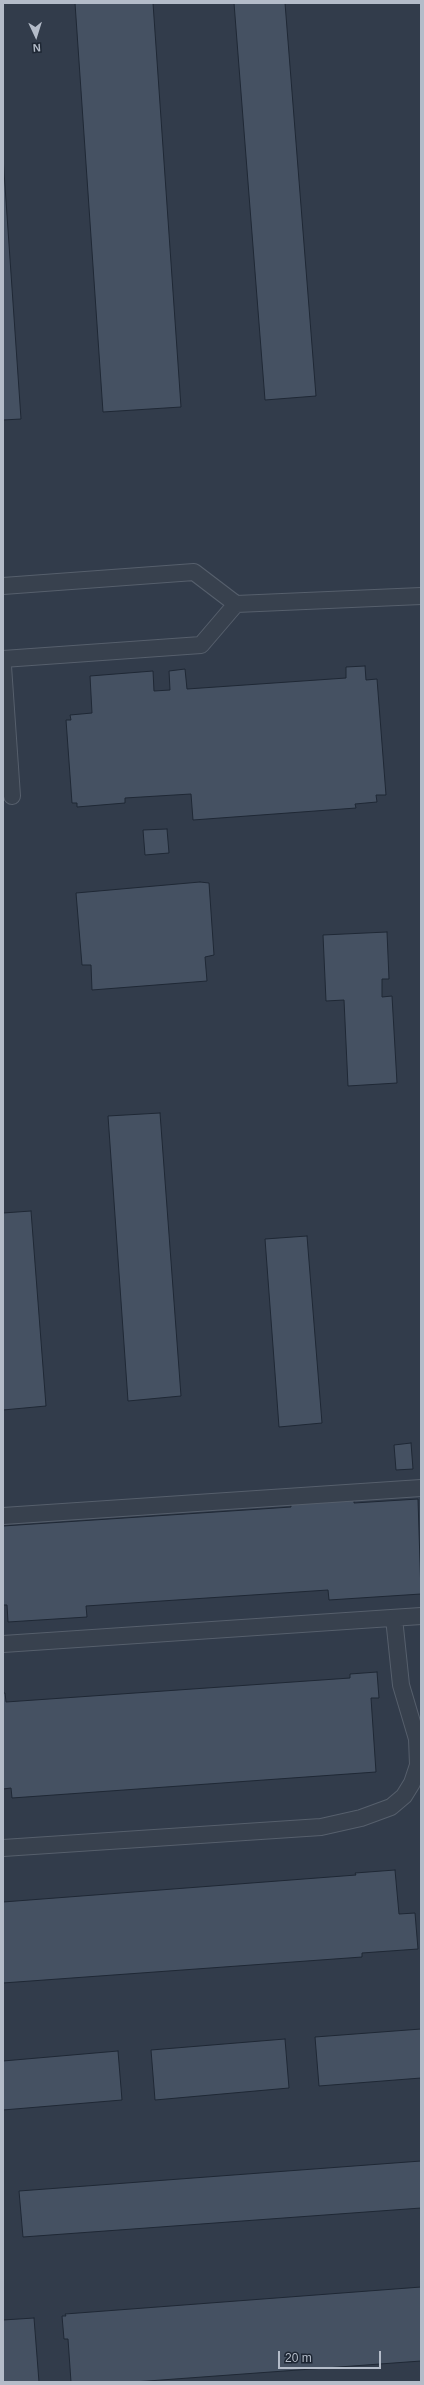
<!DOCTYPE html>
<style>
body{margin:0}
#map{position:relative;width:424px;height:2385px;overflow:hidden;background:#242f3e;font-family:Arial,sans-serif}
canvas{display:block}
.frame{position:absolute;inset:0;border:4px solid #b4bcc9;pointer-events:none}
.north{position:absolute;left:16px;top:16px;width:40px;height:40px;-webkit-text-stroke:3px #1d2633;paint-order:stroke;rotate:176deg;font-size:11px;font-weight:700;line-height:16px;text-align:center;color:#b4bcc9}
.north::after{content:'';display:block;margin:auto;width:14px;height:18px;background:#b4bcc9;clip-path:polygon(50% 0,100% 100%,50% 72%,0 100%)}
.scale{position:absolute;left:278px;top:2351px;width:103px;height:18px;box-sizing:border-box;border:2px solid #b4bcc9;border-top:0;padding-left:5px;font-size:12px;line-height:14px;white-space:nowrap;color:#b4bcc9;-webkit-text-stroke:3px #1d2633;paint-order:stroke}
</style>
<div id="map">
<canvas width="424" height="2385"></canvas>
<div class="frame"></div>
<div class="north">N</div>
<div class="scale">20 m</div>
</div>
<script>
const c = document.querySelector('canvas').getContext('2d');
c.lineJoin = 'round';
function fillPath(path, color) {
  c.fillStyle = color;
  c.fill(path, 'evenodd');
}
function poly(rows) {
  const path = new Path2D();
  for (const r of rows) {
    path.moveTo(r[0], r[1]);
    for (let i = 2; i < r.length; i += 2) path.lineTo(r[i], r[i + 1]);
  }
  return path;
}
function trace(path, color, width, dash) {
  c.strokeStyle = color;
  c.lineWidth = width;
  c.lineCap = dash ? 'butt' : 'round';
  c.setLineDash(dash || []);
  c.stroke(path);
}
const airport = poly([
 [3,3,421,3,421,2382,3,2382]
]);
const building = poly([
 [75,3,153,3,181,407,103,412,75,3],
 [234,3,285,3,316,396,265,400,234,3],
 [3,157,21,419,3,420,3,157],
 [365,666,366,680,377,679,386,795,376,795,377,802,355,804,356,808,193,820,191,794,125,798,125,803,77,807,77,803,72,803,66,720,71,720,70,715,92,713,90,676,153,671,154,691,170,690,169,671,185,669,187,689,346,678,346,667,365,666],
 [167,829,169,853,145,855,143,830,167,829],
 [200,882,209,883,214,955,205,957,207,981,92,990,91,965,82,965,76,893,200,882],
 [387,932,389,979,382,979,382,997,392,996,397,1083,348,1086,344,1000,326,1001,323,935,387,932],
 [160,1113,181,1396,128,1401,108,1116,160,1113],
 [31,1211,46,1406,3,1410,3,1213,31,1211],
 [307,1236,322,1423,279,1427,265,1239,307,1236],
 [411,1443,413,1469,396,1470,394,1445,411,1443],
 [354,1493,354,1503,418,1499,421,1594,329,1600,328,1590,86,1606,87,1617,8,1622,7,1605,3,1605,3,1526,291,1507,290,1497,354,1493],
 [377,1672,379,1698,371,1698,376,1772,12,1798,11,1788,3,1789,3,1693,5,1693,6,1702,350,1678,350,1674,377,1672],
 [395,1870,399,1914,415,1913,418,1949,362,1953,362,1957,3,1983,3,1902,356,1875,355,1873,395,1870],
 [421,2029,421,2078,319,2086,315,2037,421,2029],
 [285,2039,289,2088,155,2100,151,2050,285,2039],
 [118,2051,122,2100,3,2110,3,2061,118,2051],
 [421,2161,421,2208,23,2237,19,2191,421,2161],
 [421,2287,421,2361,134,2382,71,2382,68,2339,64,2339,62,2316,66,2316,65,2314,421,2287],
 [34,2318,39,2382,3,2382,3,2320,34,2318]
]);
const service = poly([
 [3,586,194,572,236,604,421,596],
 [3,659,201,645,236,604],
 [3,666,12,796],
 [3,1516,421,1488],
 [3,1644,421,1616],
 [3,1848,321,1827,361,1818,391,1807,404,1796,412,1783,418,1765,417,1739,401,1685,394,1618]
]);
fillPath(airport, '#323c4b');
fillPath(building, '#455162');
trace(building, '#1f2835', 1);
trace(service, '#565f6c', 18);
trace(service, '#38414e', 16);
</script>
